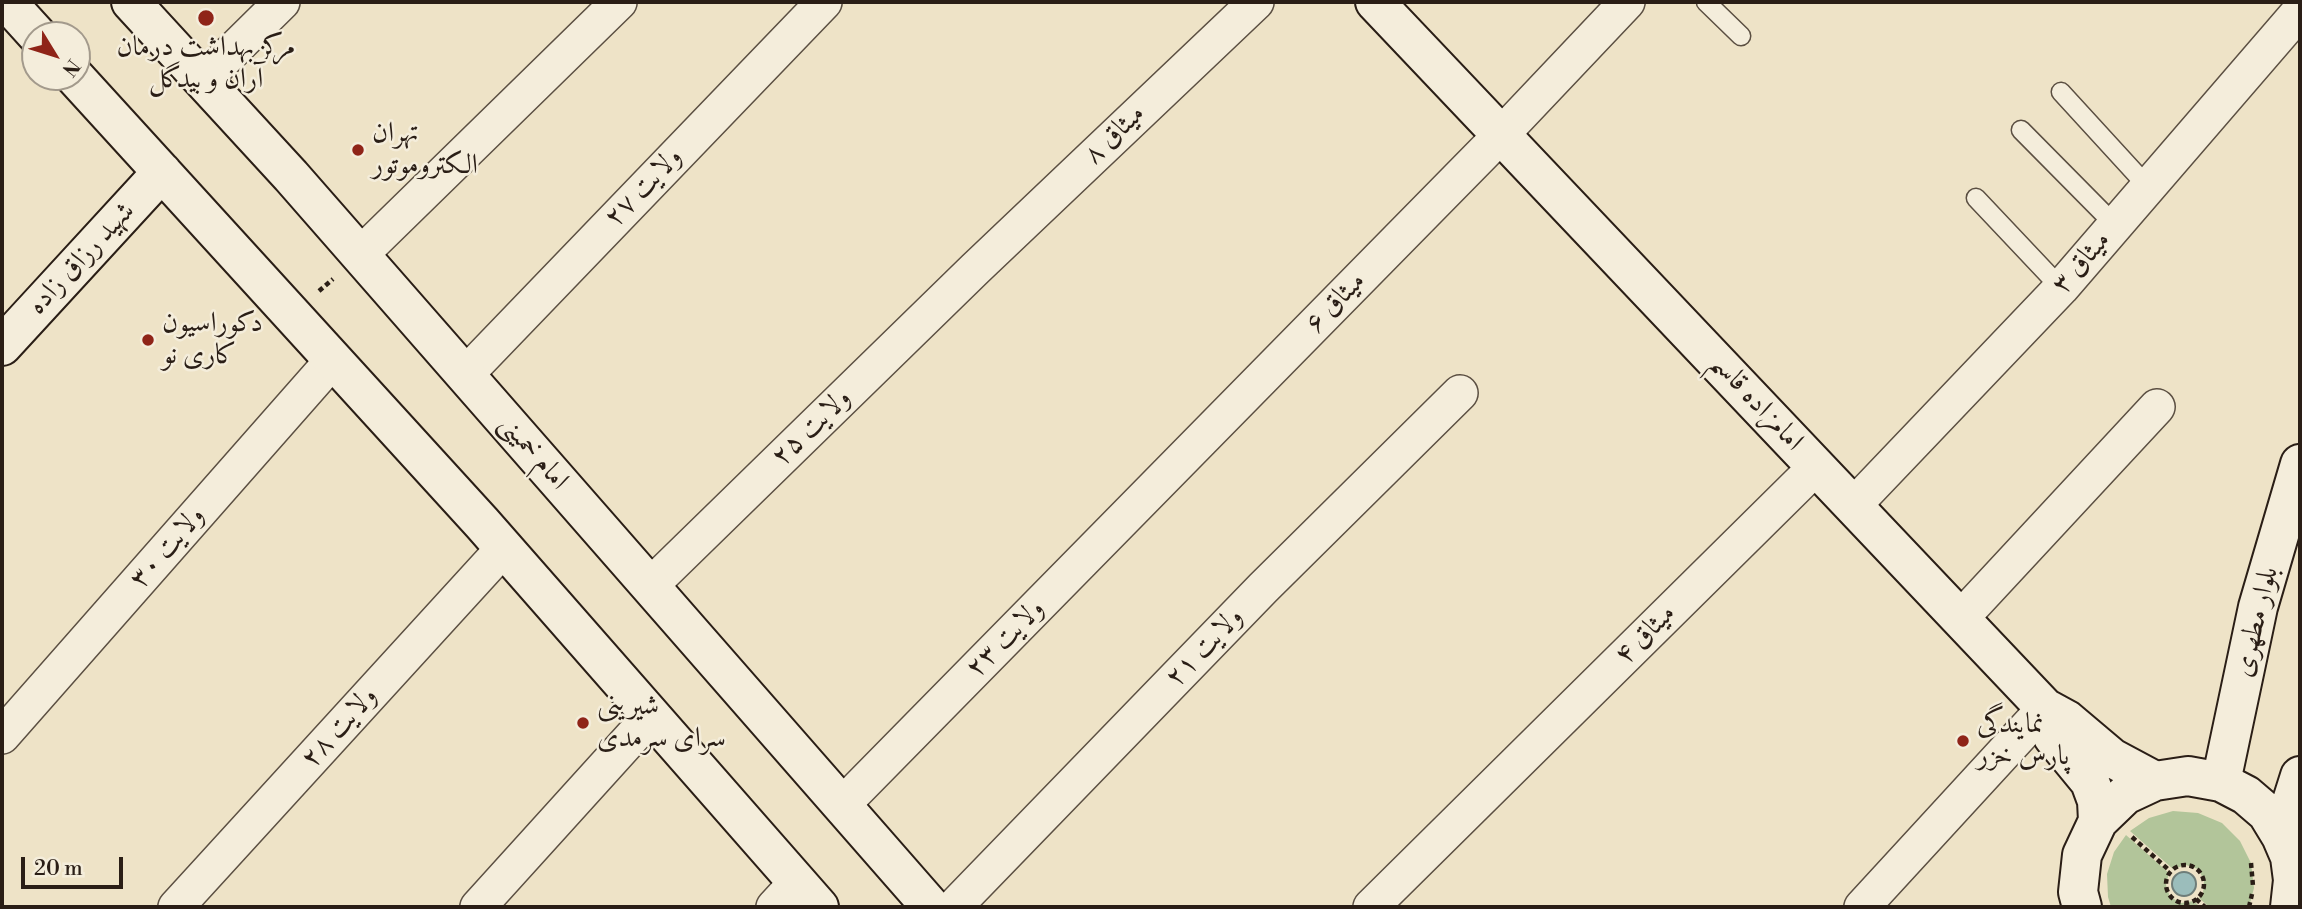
<!DOCTYPE html>
<meta charset="utf-8">
<style>
body{margin:0}
#map{position:relative;width:2302px;height:909px;overflow:hidden;background:#eee3c7;font-family:"Libre Bodoni",serif}
canvas{display:block}
.frame{position:absolute;inset:0;border:4px solid #2a1e16;pointer-events:none}
.north{position:absolute;left:21px;top:21px;width:70px;height:70px;box-sizing:border-box;background:#f4eddb;border:2px solid #a39a8c;border-radius:50%;rotate:128deg;font-size:19px;font-weight:700;line-height:28px;text-align:center;color:#2a1e16}
.north::after{content:'';display:block;margin:auto;width:24px;height:32px;background:#8f2418;clip-path:polygon(50% 0,100% 100%,50% 72%,0 100%)}
.scale{position:absolute;left:21px;top:857px;width:102px;height:32px;box-sizing:border-box;border:4px solid #2a1e16;border-top:0;padding-left:9px;font-size:21px;line-height:24px;white-space:nowrap;color:#2a1e16;-webkit-text-stroke:5px #f4eddb;paint-order:stroke}
</style>
<div id="map">
<canvas width="2302" height="909"></canvas>
<div class="frame"></div>
<div class="north">N</div>
<div class="scale">20 m</div>
</div>
<script>
const c = document.querySelector('canvas').getContext('2d');
c.lineJoin = 'round';
function fillPath(path, color) {
  c.fillStyle = color;
  c.fill(path, 'evenodd');
}
function poly(rows) {
  const path = new Path2D();
  for (const r of rows) {
    if (r.length === 3) {
      path.moveTo(r[0] + r[2], r[1]);
      path.arc(r[0], r[1], r[2], 0, 2 * Math.PI);
      continue;
    }
    path.moveTo(r[0], r[1]);
    for (let i = 2; i < r.length; i += 2) path.lineTo(r[i], r[i + 1]);
  }
  return path;
}
function trace(path, color, width, dash) {
  c.strokeStyle = color;
  c.lineWidth = width;
  c.lineCap = dash ? 'butt' : 'round';
  c.setLineDash(dash || []);
  c.stroke(path);
}
function write(font, color, halo, rows, align = 'center') {
  c.font = font + ' "Libre Bodoni",Amiri,serif';
  c.lineWidth = 5;
  c.setLineDash([]);
  c.textBaseline = 'middle';
  c.strokeStyle = halo;
  c.fillStyle = color;
  for (const [text, x, y, turn = 0] of rows) {
    c.save();
    c.translate(x, y);
    c.rotate((+turn || 0) * Math.PI / 180);
    c.textAlign = isNaN(turn) ? turn : align;
    if (halo) c.strokeText(text, 0, 0);
    c.fillText(text, 0, 0);
    c.restore();
  }
}
const green = poly([
 [2173,811,2198,813,2222,823,2240,841,2251,863,2254,888,2249,907,2209,907,2199,898,2203,893,2204,880,2198,869,2186,865,2173,869,2130,831,2149,818],
 [2126,835,2169,873,2166,885,2170,897,2181,903,2194,901,2200,907,2111,907,2108,897,2107,874,2114,852]
]);
const water = poly([
 [2184,884,12]
]);
const path = poly([
 [319,291,333,279],
 [2132,837,2170,871],
 [2251,863,2253,886],
 [2185,884,19],
 [2196,899,2205,907],
 [2249,907,2252,894]
]);
const lane = poly([
 [1706,2,1741,36],
 [2061,92,2148,187],
 [2021,130,2115,225],
 [1976,198,2061,288]
]);
const street = poly([
 [203,80,282,2],
 [360,255,619,2],
 [465,375,824,2],
 [1853,506,2061,288,2300,11],
 [650,586,975,269,1256,2],
 [1960,619,2157,407],
 [2,736,333,360],
 [842,805,1501,135,1627,2],
 [176,907,504,548],
 [478,907,651,716],
 [774,907,797,882],
 [954,907,1263,588,1460,393],
 [1371,907,1816,467],
 [1862,907,2045,708]
]);
const secondary = poly([
 [7,2,37,35],
 [131,2,291,176,931,907],
 [1375,2,2045,708,2067,720,2112,758,2155,781],
 [75,77,482,523,819,907],
 [2,346,162,172],
 [2046,714,2053,737,2090,782,2097,801,2098,821],
 [2221,782,2258,607,2300,464],
 [2281,836,2300,776],
 [2082,907,2078,892,2082,855,2098,821,2125,795,2155,781,2188,776,2221,782,2246,795,2267,813,2281,836,2290,857,2293,880,2290,907]
]);
const markers = [
 [206,18,9,"#8f2418"],
 [358,150,7,"#8f2418"],
 [148,340,7,"#8f2418"],
 [583,723,7,"#8f2418"],
 [1963,741,7,"#8f2418"]
];
const poiNames = [
 ["مرکز بهداشت درمان",206,48,"center"],
 ["آران و بیدگل",206,80,"center"],
 ["تهران",372,134],
 ["الکتروموتور",372,166],
 ["دکوراسیون",162,324],
 ["کاری نو",162,356],
 ["شیرینی",597,707],
 ["سرای سرمدی",597,739],
 ["نمایندگی",1977,725],
 ["پارس خزر",1977,757]
];
const streetNames = [
 ["میثاق ۸",1115,135,-44],
 ["ولایت ۲۷",644,188,-46],
 ["شهید رزاق زاده",82,259,-47],
 ["میثاق ۳",2082,263,-49],
 ["میثاق ۶",1336,303,-46],
 ["امامزاده قاسم",1756,403,47],
 ["ولایت ۲۵",812,428,-44],
 ["امام خمینی",533,453,49],
 ["ولایت ۳۰",168,548,-49],
 ["بلوار مطهری",2257,622,-76],
 ["میثاق ۴",1646,635,-45],
 ["ولایت ۲۳",1006,639,-45],
 ["ولایت ۲۱",1205,648,-46],
 ["ولایت ۲۸",340,728,-48]
];
fillPath(green, '#b2c59a');
fillPath(water, '#9bbdbb');
trace(water, '#6e7d79', 2);
trace(lane, '#5b4f42', 21);
trace(street, '#5b4f42', 38);
trace(secondary, '#2a1e16', 42);
trace(path, '#2a1e16', 4.5, [5, 3.5]);
trace(lane, '#f4eddb', 18);
trace(street, '#f4eddb', 35);
trace(secondary, '#f4eddb', 38);
for (const [x, y, r, color] of markers) {
  const dot = new Path2D();
  dot.arc(x, y, r, 0, 2 * Math.PI);
  c.fillStyle = color;
  c.fill(dot);
  trace(dot, '#f4eddb', 2.5);
}
write('28px', '#2a1e16', '#f4eddb', poiNames, 'left');
write('28px', '#2a1e16', '#f4eddb', streetNames);
</script>
